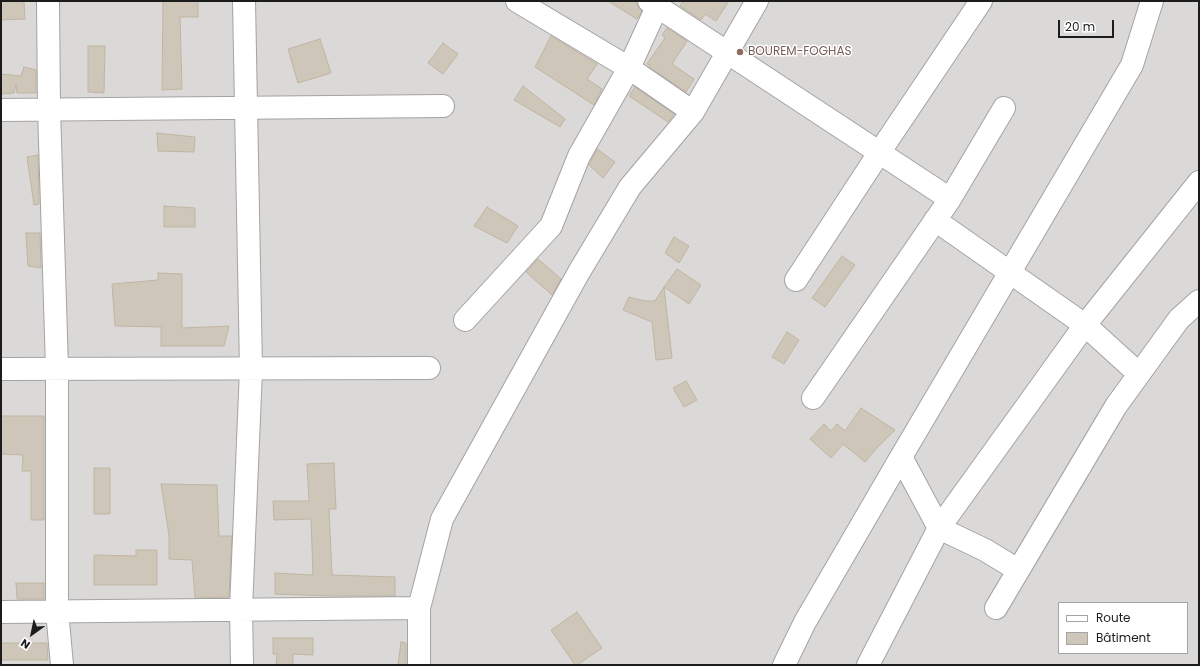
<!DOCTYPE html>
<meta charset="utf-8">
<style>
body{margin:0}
#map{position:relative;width:1200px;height:666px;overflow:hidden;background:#eeece0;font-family:Poppins,sans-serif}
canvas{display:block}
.frame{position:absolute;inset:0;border:2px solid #1c1c1c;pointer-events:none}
.legend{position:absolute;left:1058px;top:602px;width:130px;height:52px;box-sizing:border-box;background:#fff;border:1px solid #a4a4a4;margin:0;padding:5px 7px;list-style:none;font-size:12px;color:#1c1c1c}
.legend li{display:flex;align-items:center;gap:8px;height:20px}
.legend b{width:20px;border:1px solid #a4a4a4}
.north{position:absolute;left:12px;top:614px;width:40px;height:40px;-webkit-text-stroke:3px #fff;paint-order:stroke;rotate:213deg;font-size:11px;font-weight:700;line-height:16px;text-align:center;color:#1c1c1c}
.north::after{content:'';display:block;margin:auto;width:14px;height:18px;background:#1c1c1c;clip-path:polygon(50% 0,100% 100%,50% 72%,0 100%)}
.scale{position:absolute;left:1058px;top:20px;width:56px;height:18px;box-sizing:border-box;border:2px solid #1c1c1c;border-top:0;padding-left:5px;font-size:12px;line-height:14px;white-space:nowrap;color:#1c1c1c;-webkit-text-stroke:3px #fff;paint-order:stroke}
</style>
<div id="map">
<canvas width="1200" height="666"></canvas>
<div class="frame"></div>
<ul class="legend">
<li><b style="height:5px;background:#fff"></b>Route</li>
<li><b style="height:11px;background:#cec6b9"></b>Bâtiment</li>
</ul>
<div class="north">N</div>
<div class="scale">20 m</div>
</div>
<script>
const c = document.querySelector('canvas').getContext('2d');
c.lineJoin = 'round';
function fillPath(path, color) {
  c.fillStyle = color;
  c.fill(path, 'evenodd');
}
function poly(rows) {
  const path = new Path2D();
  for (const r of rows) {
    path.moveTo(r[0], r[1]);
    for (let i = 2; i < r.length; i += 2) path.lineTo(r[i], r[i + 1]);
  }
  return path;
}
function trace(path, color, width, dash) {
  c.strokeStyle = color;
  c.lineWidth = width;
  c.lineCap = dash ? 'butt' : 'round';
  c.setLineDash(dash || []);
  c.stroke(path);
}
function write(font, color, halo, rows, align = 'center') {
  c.font = font + ' Poppins,sans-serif';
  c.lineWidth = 3;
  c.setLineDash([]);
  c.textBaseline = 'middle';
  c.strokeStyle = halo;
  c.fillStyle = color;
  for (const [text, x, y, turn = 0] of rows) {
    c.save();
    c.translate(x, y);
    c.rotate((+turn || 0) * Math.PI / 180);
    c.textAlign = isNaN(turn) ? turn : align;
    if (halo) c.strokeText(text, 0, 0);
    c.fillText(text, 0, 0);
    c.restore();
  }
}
const residential = poly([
 [1,1,1199,1,1199,665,1,665],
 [1059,603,1187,603,1187,653,1059,653]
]);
const building = poly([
 [1,1,24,1,25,19,1,20,1,1],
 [163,1,198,1,198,17,180,17,182,89,162,90,163,1],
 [608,1,637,1,638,6,642,11,637,19,608,1],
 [683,1,729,1,716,21,705,14,701,20,680,6,683,1],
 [667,28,687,41,672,64,694,79,686,92,649,67,650,65,647,64,665,38,662,35,667,28],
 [551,36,597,64,587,79,602,89,594,105,535,67,551,36],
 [320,39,331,73,298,83,288,49,320,39],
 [443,43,458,54,443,74,428,63,443,43],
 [88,46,105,46,104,93,88,92,88,46],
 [24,67,36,70,36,93,17,93,16,85,14,93,1,94,1,74,21,76,24,67],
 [523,86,565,119,560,127,514,100,523,86],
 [635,87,674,114,668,122,629,96,635,87],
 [157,133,195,137,194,152,158,151,157,133],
 [597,149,615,162,603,178,589,165,597,149],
 [38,155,39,204,34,205,27,157,38,155],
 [164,206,195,208,195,227,164,227,164,206],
 [487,207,518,226,507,243,474,226,487,207],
 [26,233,40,233,41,268,28,266,26,233],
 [674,237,689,246,679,263,665,253,674,237],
 [842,256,855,265,825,307,812,298,842,256],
 [538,259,561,279,552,295,526,272,538,259],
 [677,269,701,285,689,304,664,287,677,269],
 [158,273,182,274,182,328,229,326,224,346,161,346,161,327,115,326,112,284,158,280,158,273],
 [664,287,672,358,656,360,652,322,623,310,629,297,645,301,655,301,664,287],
 [787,332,799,340,784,364,772,357,787,332],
 [686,381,697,400,684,407,673,388,686,381],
 [861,408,895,430,876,449,865,462,843,444,831,458,810,439,824,424,831,431,837,424,845,431,861,408],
 [1,416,44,416,44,520,31,520,31,471,22,471,23,455,1,454,1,416],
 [334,463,336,509,329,509,332,575,395,577,395,596,333,596,275,594,275,573,313,575,311,519,274,520,273,501,309,501,307,464,334,463],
 [94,468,110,468,110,514,94,514,94,468],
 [161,484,217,485,219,536,232,536,229,597,195,598,192,560,169,559,169,535,161,484],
 [136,550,157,550,157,585,94,585,94,555,136,556,136,550],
 [16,583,44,583,44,599,17,599,16,583],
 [577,612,602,648,577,665,575,665,551,630,577,612],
 [273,638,313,638,313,655,293,654,293,665,276,665,277,654,273,654,273,638],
 [401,642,406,643,406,665,398,665,401,642],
 [1,643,47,643,48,660,1,660,1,643]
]);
const street = poly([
 [48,1,49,109,57,368,57,611,62,665],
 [517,1,629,68,693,112],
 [649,1,950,199],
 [1,110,443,106],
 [935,220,1085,325,1139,374],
 [796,280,879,153,981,1],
 [465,320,551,226,579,156,629,68,657,7],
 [1,369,429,368],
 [813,398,950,199,1004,108],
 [901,457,1132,65,1152,1],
 [419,608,419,665],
 [996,608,1116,406,1179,319,1199,301],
 [1,612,419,608,442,519,579,272,630,187,693,112,757,1],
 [242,665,241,609,251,369,244,1],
 [784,665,805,622,901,457,939,528,985,550,1018,570],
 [868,665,939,528,1085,325,1199,182]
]);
const markers = [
 [740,52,4,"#8d6e63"]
];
const educationNames = [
 ["BOUREM-FOGHAS",748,52]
];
fillPath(residential, '#dad9d8');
fillPath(building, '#cec6b9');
trace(building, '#c1b5a1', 1);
trace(street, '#a3a3a3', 24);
trace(street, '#fff', 22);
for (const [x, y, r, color] of markers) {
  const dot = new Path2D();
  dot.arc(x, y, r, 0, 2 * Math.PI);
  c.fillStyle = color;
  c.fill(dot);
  trace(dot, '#fff', 1.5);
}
write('12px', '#785e54', '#fff', educationNames, 'left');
</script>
